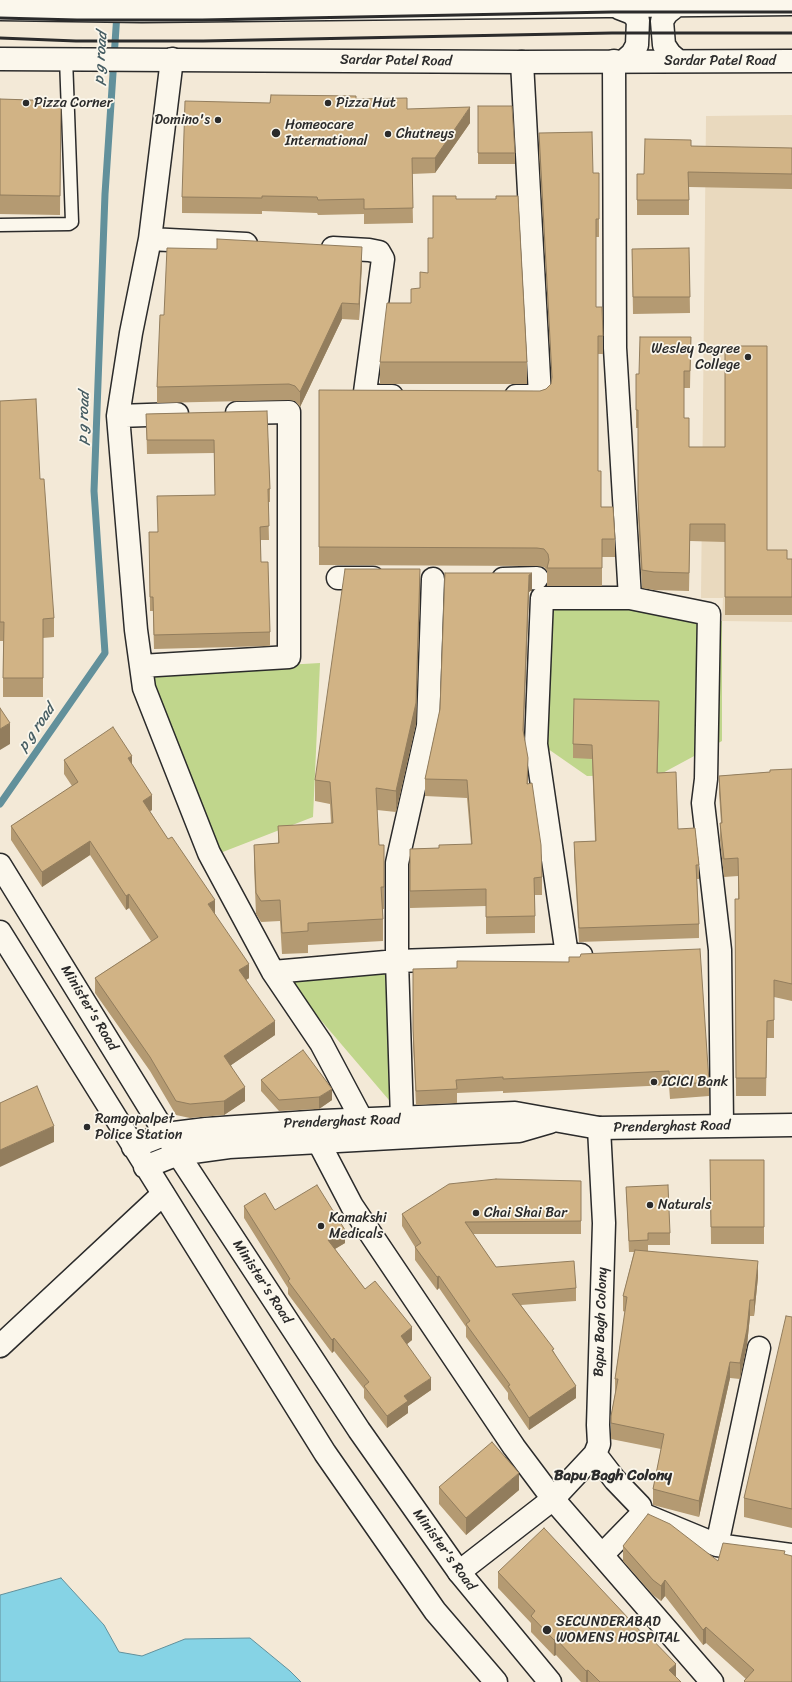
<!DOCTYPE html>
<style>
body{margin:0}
canvas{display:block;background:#f3e9d7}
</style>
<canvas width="792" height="1682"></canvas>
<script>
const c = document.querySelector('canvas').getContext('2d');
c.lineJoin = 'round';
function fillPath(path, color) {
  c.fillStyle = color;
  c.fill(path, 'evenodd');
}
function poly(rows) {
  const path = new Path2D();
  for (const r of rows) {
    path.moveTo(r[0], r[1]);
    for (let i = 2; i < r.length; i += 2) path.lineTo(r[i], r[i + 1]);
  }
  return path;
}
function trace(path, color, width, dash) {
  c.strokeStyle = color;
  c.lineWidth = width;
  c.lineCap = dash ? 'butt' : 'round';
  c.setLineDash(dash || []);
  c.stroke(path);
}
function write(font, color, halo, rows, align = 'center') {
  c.font = font + ' Sriracha,sans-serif';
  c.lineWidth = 3.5;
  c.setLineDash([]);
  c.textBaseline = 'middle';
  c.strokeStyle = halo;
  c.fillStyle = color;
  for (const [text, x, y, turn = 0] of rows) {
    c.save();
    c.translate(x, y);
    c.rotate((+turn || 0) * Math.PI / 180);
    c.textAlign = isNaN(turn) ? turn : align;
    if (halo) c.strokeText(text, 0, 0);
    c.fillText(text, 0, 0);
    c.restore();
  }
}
const built = poly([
 [792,115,792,622,722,621,723,598,701,598,706,116]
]);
const green = poly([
 [546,605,632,605,722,621,722,741,659,775,587,776,541,744],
 [320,663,313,817,215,855,147,673],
 [391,963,400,1113,278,970]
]);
const water = poly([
 [61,1578,104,1625,119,1652,142,1656,185,1639,250,1638,290,1671,301,1682,0,1682,0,1595,61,1578]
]);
const stream = poly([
 [0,804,105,653,94,491,105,194,117,13]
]);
const lane = poly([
 [0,225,69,224,72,222,66,58]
]);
const street = poly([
 [172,59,150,239,131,333,118,416,136,630,144,688,209,853,273,972,321,1043,362,1120],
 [614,61,615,348,630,598],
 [150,239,246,244],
 [333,248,369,250,379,252,383,259,365,392,368,396,392,396],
 [516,396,540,396,522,62],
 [118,416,177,414],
 [338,578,373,578],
 [503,579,537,578],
 [141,666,289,657,289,412,237,413],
 [567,955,536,744,542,598,630,598,709,614,706,779,703,803,720,950,722,1125],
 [273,972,397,961,581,955],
 [402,1119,397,961,397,863,428,726,433,579],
 [318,1141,352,1206,514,1447,553,1499,712,1682],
 [0,1346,163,1194],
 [595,1454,615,1480,640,1506,642,1514,717,1545,792,1555],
 [717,1545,759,1348],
 [602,1555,642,1514],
 [459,1572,553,1499,595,1454,599,1444,598,1425,604,1223,599,1128]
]);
const secondary = poly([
 [0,865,178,1154,359,1430,459,1572,550,1682],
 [0,932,325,1453,435,1611,496,1682],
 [133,1147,166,1134,206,1129,323,1121,515,1113,599,1128,792,1125],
 [145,1167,178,1154,229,1147,519,1131,550,1122]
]);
const primary = poly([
 [676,6,667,13,662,21,664,45,670,54,678,61],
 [619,8,632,13,638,20,637,45,632,54,624,61],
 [0,9,142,11,792,4],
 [0,59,522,62,792,61]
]);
const rail = poly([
 [0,18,77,20,202,20,612,12,792,12],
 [0,38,76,41,203,41,612,33,792,33]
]);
const wall = poly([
 [0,99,61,101,60,215,0,214],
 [356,99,470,123,435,173,412,174,413,223,364,224,364,214,318,215,317,213,262,211,262,214,182,213,182,197,270,103],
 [478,106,515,153,515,164,478,164],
 [539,133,593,173,599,173,599,237,596,237,596,307,602,307,603,354,598,354,598,471,601,507,615,539,615,557,602,557,602,586,547,586,547,571,544,567,537,566,319,565,319,390,540,391,546,389,551,384,552,381,539,151],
 [691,146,792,148,792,189,689,187,689,215,637,215,637,174,644,174],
 [456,199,527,362,527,384,380,384,380,362,411,303,420,288,428,273,433,238],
 [689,248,690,313,633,314,632,249],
 [362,262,359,320,342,319,300,407,295,401,289,400,157,403,157,387,164,315],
 [691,337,690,388,684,388,684,418,689,447,767,550,787,559,792,559,792,615,725,615,725,542,690,541,689,591,654,590,642,588,638,517,638,428,636,428,636,374,639,374],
 [0,401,40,479,54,618,54,637,43,638,43,697,3,697,3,641,0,641],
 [267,411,270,489,270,502,268,502,269,540,261,540,261,562,270,632,270,646,154,649,153,611,150,611,149,532,157,532,215,495,214,453,147,454,146,414],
 [445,573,532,590,529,592,523,733,528,775,528,784,542,877,542,895,535,895,535,933,486,934,486,906,410,908,410,849,439,848,471,844,467,798,425,796,425,779,440,709],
 [420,590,416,724,396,812,377,810,379,845,384,845,384,909,383,909,383,941,308,945,308,953,282,954,280,921,261,922,256,914,254,866,254,845,278,843,278,826,331,823,330,804,315,801,315,780],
 [659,715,657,773,678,829,699,865,699,879,697,879,699,924,699,938,579,942,574,856,574,842,595,841,592,759,573,758,573,744],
 [64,760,132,765,152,810,150,811,215,914,249,978,246,980,275,1035,231,1065,245,1101,224,1115,190,1118,176,1115,150,1071,95,993,95,978,151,941,129,908,126,910,90,855,42,887,11,840,11,826,72,786,64,774],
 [792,769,792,1001,774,997,774,1038,767,1038,766,1096,736,1096,735,899,738,899,738,876,724,877,720,840,720,823,721,823,719,793,719,776,770,772],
 [413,969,709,1082,709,1096,670,1099,669,1085,503,1093,503,1091,457,1093,457,1103,416,1105,413,1043],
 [261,1080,332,1100,319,1109,279,1111,261,1091],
 [710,1160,764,1160,764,1244,711,1244],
 [581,1181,581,1234,473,1234,496,1267,576,1288,576,1301,521,1305,554,1352,576,1398,529,1430,508,1399,508,1393,466,1337,466,1327,439,1288,437,1290,415,1260,415,1247,402,1226,402,1214],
 [626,1187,670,1233,670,1245,648,1245,648,1251,758,1277,754,1316,750,1316,747,1345,740,1379,730,1378,699,1517,653,1505,653,1489,661,1449,611,1439,611,1416,615,1394,615,1379,625,1312,623,1311,623,1296,634,1252,629,1252],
 [244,1206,275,1210,345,1243,335,1249,365,1289,412,1340,407,1344,431,1390,408,1406,408,1413,387,1428,364,1398,364,1389,334,1351,332,1353,288,1294,288,1288,244,1218],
 [792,1317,792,1528,744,1517,744,1498],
 [439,1487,519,1490,466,1535,439,1504],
 [623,1546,718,1561,785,1555,792,1682,744,1682,744,1681,746,1679,706,1643,703,1645,665,1596,661,1601,653,1595,623,1561],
 [498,1572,676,1677,681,1682,581,1682,556,1655,554,1656,531,1632,531,1623,498,1588]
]);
const shadedWall = poly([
 [470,107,470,123,435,173,435,158],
 [362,247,362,262,359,320,359,304],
 [342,303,342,319,300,407,300,392],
 [420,569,420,590,416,724,396,812,396,791],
 [532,573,532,590,529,592,523,747,523,730,529,575],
 [659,701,659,715,657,787,657,773],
 [10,723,10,744,0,750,0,729],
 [132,756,132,770,128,758],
 [152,795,152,810,143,815,143,801],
 [90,841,90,855,42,887,42,872],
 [129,894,129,908,126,910,126,896],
 [215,900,215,914,208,904],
 [249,964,249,978,239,984,239,970],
 [275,1021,275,1035,224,1070,224,1056],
 [245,1087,245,1101,224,1115,224,1101],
 [332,1089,332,1100,319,1109,319,1097],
 [54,1126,54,1142,0,1167,0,1150],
 [345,1230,345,1243,328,1253,328,1240],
 [758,1261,758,1277,754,1316,754,1300],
 [439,1276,439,1288,437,1290,437,1277],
 [750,1300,750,1316,747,1345,740,1379,740,1363],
 [412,1327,412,1340,401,1349,401,1336],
 [334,1338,334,1351,332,1353,332,1340],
 [730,1362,730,1378,699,1517,699,1501],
 [431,1378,431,1390,408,1406,408,1413,387,1428,387,1416,404,1396],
 [576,1386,576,1398,529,1430,529,1418],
 [519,1473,519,1490,466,1535,466,1518],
 [665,1580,665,1596,661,1601,661,1586],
 [706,1627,706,1643,703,1645,703,1630],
 [556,1639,556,1655,554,1656,554,1640],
 [676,1664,676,1680,669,1670],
 [588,1670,588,1682,586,1682,586,1671]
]);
const building = poly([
 [271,95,356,96,356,99,407,98,407,109,470,107,435,158,412,158,413,208,364,209,364,199,318,200,317,197,262,196,262,198,182,197,185,101,270,103,271,95],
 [0,99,61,101,60,196,0,195,0,99],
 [478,106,512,106,515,153,478,153,478,106],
 [592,132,593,173,599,173,599,219,596,219,596,307,602,307,603,336,598,336,598,471,601,471,601,507,613,507,615,539,602,539,602,568,547,568,549,560,548,554,544,549,537,548,319,547,319,390,540,391,546,389,551,384,552,377,539,133,592,132],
 [645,139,691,140,691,146,792,148,792,174,688,172,689,200,637,200,637,174,644,174,645,139],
 [433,196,456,196,456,199,496,199,496,196,518,196,527,362,380,362,387,303,411,303,411,289,420,288,420,272,428,273,428,238,433,238,433,196],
 [217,239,362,247,359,304,342,303,300,392,295,386,289,384,157,387,160,315,164,315,167,248,217,249,217,239],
 [689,248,690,297,633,297,632,249,689,248],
 [640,337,691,337,690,371,684,371,684,418,689,418,689,447,725,447,725,346,767,346,767,550,787,550,787,559,792,559,792,597,725,597,725,524,690,524,689,573,654,572,642,570,638,499,638,410,636,410,636,374,639,374,640,337],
 [36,399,40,479,44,479,54,618,43,619,43,678,3,678,4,622,0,622,0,401,36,399],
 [267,411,270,489,268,489,269,526,260,527,261,562,268,562,270,632,154,635,153,597,150,597,149,532,158,532,157,496,215,495,214,440,147,440,146,414,267,411],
 [345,569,420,569,416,703,396,791,376,788,379,845,384,845,384,887,381,887,383,919,308,923,308,931,282,933,280,900,261,901,256,893,254,845,279,843,278,826,333,823,330,782,315,780,345,569],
 [445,573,532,573,529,575,523,730,528,758,527,784,532,783,541,845,542,877,534,878,535,916,486,917,486,889,410,891,410,849,439,848,439,845,472,844,467,780,425,779,440,709,445,573],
 [574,699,659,701,657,773,676,772,678,829,695,828,699,865,696,865,699,924,579,928,574,842,596,841,592,745,573,744,574,699],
 [0,708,10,723,0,729,0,708],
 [113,727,132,756,128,758,152,795,143,801,168,839,172,837,215,900,208,904,249,964,239,970,275,1021,224,1056,245,1087,224,1101,190,1104,176,1101,150,1057,95,978,158,937,129,894,126,896,90,841,42,872,11,826,78,782,64,760,113,727],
 [792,769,792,984,774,980,774,1020,767,1021,766,1078,736,1078,735,899,739,899,738,858,724,859,720,823,722,823,719,776,770,772,770,770,792,769],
 [700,949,709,1082,670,1085,669,1071,503,1079,503,1077,456,1080,457,1089,416,1091,413,1029,413,969,457,968,457,961,569,962,569,957,580,957,581,954,700,949],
 [303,1050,332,1089,319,1097,279,1100,261,1080,303,1050],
 [37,1086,54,1126,0,1150,0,1103,37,1086],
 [710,1160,764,1160,764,1227,711,1227,710,1160],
 [496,1179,581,1181,581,1221,465,1222,496,1267,574,1261,576,1288,512,1294,554,1349,552,1350,576,1386,529,1418,508,1386,510,1385,466,1324,470,1321,439,1276,437,1277,415,1247,421,1243,402,1214,449,1184,496,1179],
 [317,1185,345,1230,328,1240,365,1289,375,1281,412,1327,401,1336,431,1378,404,1396,408,1401,387,1416,364,1386,369,1382,334,1338,332,1340,288,1281,290,1279,244,1206,265,1193,275,1210,317,1185],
 [668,1185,670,1233,648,1233,648,1240,629,1241,626,1187,668,1185],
 [635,1250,758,1261,754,1300,750,1300,747,1329,740,1363,730,1362,699,1501,653,1489,664,1434,611,1423,611,1416,618,1379,615,1379,627,1297,623,1296,635,1250],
 [786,1316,792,1317,792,1509,744,1498,786,1316],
 [492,1442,519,1473,466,1518,439,1487,492,1442],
 [648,1514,670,1524,718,1561,723,1543,785,1551,784,1554,792,1556,792,1682,745,1682,744,1681,754,1670,706,1627,703,1630,665,1580,661,1586,653,1580,623,1546,648,1514],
 [544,1528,643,1634,645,1632,676,1664,669,1670,681,1682,600,1682,588,1670,586,1671,556,1639,554,1640,531,1616,535,1611,498,1572,544,1528]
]);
const markers = [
 [26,103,4,"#2b2b2b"],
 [328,103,4,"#2b2b2b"],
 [218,120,4,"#2b2b2b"],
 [276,133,5,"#2b2b2b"],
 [388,134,4,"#2b2b2b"],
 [748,357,4,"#2b2b2b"],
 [654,1082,4,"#2b2b2b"],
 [87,1127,4,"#2b2b2b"],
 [650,1205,4,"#2b2b2b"],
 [476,1213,4,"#2b2b2b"],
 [321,1226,4,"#2b2b2b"],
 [547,1630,5,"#2b2b2b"]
];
const streetNames = [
 ["Sardar Patel Road",396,61,1],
 ["Sardar Patel Road",720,61],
 ["Minister's Road",89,1008,59],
 ["Prenderghast Road",342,1122,-2],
 ["Prenderghast Road",672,1127,-1],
 ["Minister's Road",262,1282,57],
 ["Bqpu Bagh Colony",601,1322,-88],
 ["Minister's Road",444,1550,54]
];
const poiNames = [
 ["Pizza Corner",34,103],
 ["Pizza Hut",336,103],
 ["Domino's",210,120,"right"],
 ["Homeocare",285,125],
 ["International",285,141],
 ["Chutneys",396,134],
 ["Wesley Degree",740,349,"right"],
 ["College",740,365,"right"],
 ["ICICI Bank",662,1082],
 ["Ramgopalpet",95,1119],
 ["Police Station",95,1135],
 ["Naturals",658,1205],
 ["Chai Shai Bar",484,1213],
 ["Kamakshi",329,1218],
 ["Medicals",329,1234],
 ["SECUNDERABAD",556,1622],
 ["WOMENS HOSPITAL",556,1638]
];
const waterNames = [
 ["p g road",101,58,-86],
 ["p g road",84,418,-88],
 ["p g road",37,728,-55]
];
const neighbourhoodNames = [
 ["Bapu Bagh Colony",613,1476]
];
fillPath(built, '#e9d9be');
fillPath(green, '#c0d68c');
fillPath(water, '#86d3e5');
trace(water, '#62909b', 1);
trace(stream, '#62909b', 7);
trace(lane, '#2b2b2b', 15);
trace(street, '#2b2b2b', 25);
trace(secondary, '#2b2b2b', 25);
trace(primary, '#2b2b2b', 25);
trace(lane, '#fbf7ec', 12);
trace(street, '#fbf7ec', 22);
trace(secondary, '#fbf7ec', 22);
trace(primary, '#fbf7ec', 22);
trace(rail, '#2b2b2b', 3);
fillPath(wall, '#b49a72');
fillPath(shadedWall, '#927d5d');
fillPath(building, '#d1b385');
trace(building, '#927d5d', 1);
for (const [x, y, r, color] of markers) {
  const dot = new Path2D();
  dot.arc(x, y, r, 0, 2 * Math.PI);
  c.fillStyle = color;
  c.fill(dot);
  trace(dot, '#fbf7ec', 1.5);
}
write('14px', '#2b2b2b', '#fbf7ec', streetNames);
write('14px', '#2b2b2b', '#fbf7ec', poiNames, 'left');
write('italic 15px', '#465d63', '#fbf7ec', waterNames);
write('bold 15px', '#2b2b2b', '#fbf7ec', neighbourhoodNames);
</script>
